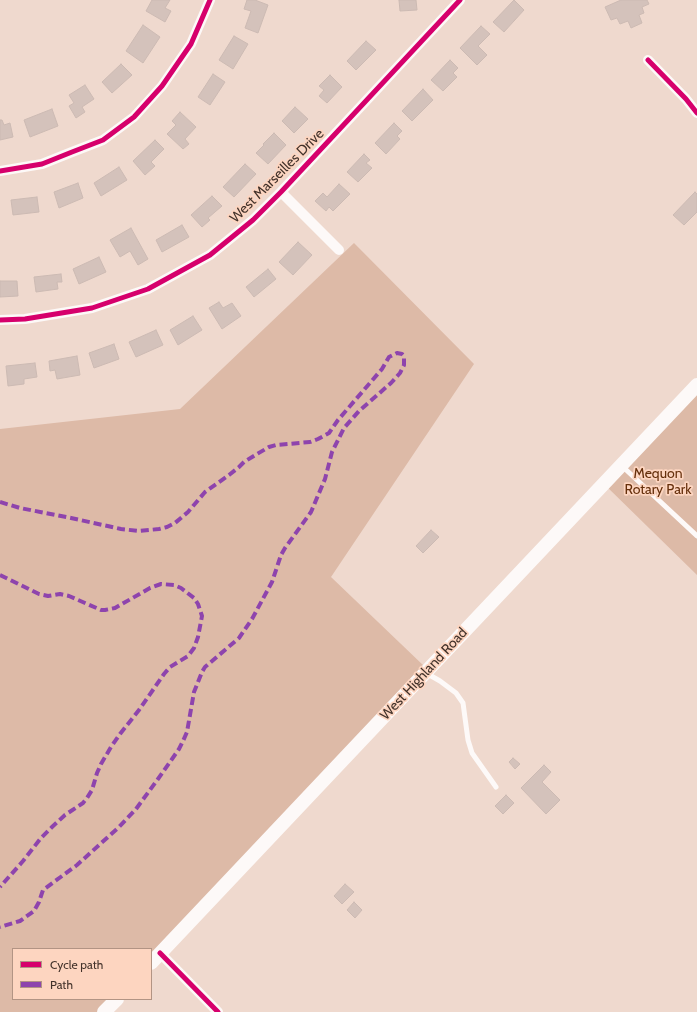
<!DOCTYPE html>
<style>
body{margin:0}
#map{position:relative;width:697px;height:1012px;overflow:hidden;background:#efd9ce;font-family:Cabin,sans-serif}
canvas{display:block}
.legend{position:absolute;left:12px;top:948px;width:140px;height:52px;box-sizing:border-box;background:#fdd5c0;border:1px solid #b29484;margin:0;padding:5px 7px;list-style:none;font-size:12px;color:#42322a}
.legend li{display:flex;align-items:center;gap:8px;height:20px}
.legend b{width:20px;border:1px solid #b29484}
</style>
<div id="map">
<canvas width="697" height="1012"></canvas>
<ul class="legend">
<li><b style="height:5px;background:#d6006c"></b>Cycle path</li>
<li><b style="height:5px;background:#8e44ad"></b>Path</li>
</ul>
</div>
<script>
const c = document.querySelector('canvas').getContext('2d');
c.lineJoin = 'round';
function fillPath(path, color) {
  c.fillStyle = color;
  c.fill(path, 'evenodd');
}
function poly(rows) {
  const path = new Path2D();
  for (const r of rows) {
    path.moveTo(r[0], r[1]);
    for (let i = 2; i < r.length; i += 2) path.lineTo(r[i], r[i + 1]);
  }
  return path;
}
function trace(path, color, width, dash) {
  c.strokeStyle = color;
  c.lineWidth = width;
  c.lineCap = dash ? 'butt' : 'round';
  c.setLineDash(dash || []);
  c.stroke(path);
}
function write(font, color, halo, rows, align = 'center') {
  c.font = font + ' Cabin,sans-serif';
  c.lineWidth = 3.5;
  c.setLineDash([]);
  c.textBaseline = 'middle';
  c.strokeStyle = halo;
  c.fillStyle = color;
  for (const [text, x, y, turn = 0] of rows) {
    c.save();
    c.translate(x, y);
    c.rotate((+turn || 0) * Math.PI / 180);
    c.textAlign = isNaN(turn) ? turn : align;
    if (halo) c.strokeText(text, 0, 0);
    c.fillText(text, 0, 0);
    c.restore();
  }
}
const green = poly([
 [354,243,474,364,331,577,424,666,151,963,151,949,13,949,13,999,117,999,104,1012,0,1012,0,429,180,409],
 [697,386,697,575,604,484]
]);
const building = poly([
 [152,0,170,0,165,8,171,11,165,22,146,11,152,0],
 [247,0,255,0,268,5,258,33,245,28,251,11,244,9,247,0],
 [399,0,416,0,417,10,400,11,399,0],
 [514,0,524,10,504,32,493,22,514,0],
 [621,0,647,0,649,4,642,7,644,13,639,15,642,23,631,28,628,21,620,24,617,18,611,20,605,7,621,0],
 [143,25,160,37,143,63,126,51,143,25],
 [481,26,490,34,478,46,487,55,477,65,460,48,481,26],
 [234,36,248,44,233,69,219,60,234,36],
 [366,41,376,50,356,70,347,61,366,41],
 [450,60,458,68,453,73,457,77,443,91,431,80,450,60],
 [121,64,132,75,112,93,102,82,121,64],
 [213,74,225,82,210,105,198,97,213,74],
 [330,75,342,87,327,103,319,96,324,90,319,86,330,75],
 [85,85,94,99,82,107,85,112,76,118,69,106,74,103,69,95,85,85],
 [423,89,433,100,412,121,402,111,423,89],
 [295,107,308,119,294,133,282,121,295,107],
 [52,109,58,126,30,137,24,120,52,109],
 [180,112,196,127,185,139,189,144,183,149,167,134,176,125,172,121,180,112],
 [0,120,2,120,4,125,10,123,13,137,0,140,0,120],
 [394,123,402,131,397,136,400,139,386,154,375,143,394,123],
 [274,133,286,145,268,164,256,153,264,145,263,144,274,133],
 [155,140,164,149,151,162,155,166,145,175,133,161,155,140],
 [364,154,370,160,366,163,372,168,358,182,347,172,364,154],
 [245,164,256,174,234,197,223,187,245,164],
 [119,167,127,180,101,196,94,183,119,167],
 [78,183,83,198,59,208,54,192,78,183],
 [339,184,350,194,333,211,329,207,326,211,315,201,323,193,327,197,339,184],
 [695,192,697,194,697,212,684,225,673,215,695,192],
 [212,196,222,206,208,218,210,220,202,227,191,215,212,196],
 [37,197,39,212,13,215,11,200,37,197],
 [182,225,189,237,162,252,156,240,182,225],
 [131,228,148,259,138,265,130,251,120,257,110,240,131,228],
 [298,242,312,255,293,275,279,262,298,242],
 [99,257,106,272,79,284,73,269,99,257],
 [268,269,276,279,254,297,246,287,268,269],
 [61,274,62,282,57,282,58,289,36,292,34,277,61,274],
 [0,281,17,281,18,296,0,297,0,281],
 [219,302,223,308,232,303,241,316,222,329,209,308,219,302],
 [193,316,202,330,178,345,170,330,193,316],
 [156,330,163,345,136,357,129,342,156,330],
 [114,344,119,359,94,368,89,353,114,344],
 [77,356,80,375,57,379,55,370,50,371,49,361,77,356],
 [35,363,37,377,24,379,24,384,8,386,6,366,35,363],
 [431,530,439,537,423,553,416,546,431,530],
 [513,758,520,764,515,769,509,762,513,758],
 [544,765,551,772,542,782,560,800,546,814,521,788,544,765],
 [506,795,514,803,503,814,495,806,506,795],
 [345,884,354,892,342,904,334,896,345,884],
 [354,902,362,910,355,918,347,910,354,902]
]);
const lane = poly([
 [622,466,697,536],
 [426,673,440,681,456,693,463,703,468,740,472,753,496,787]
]);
const street = poly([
 [648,60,686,99,697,113],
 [0,171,42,164,72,152,103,140,134,117,162,86,191,44,210,0],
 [281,192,339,250],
 [0,320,25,319,92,308,148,289,210,255,253,220,281,192,460,0],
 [160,953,218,1012]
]);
const secondary = poly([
 [151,963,697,385],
 [104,1012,117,999]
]);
const quiet = poly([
 [0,502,20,508,71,518,121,529,139,531,159,529,167,527,175,523,188,512,205,492,229,475,239,467,244,462,257,454,269,447,276,445,310,442,318,439,329,433,338,420,382,369,389,357,397,353,402,354,404,356,404,365,400,373,391,383,359,411,344,428,332,452,325,479,311,512,285,548,281,555,272,582,252,619,239,638,205,667,202,672,194,692,187,732,183,741,179,749,158,779,136,809,119,827,77,865,43,890,39,902,34,911,20,921,0,927],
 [0,575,39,594,48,596,60,594,69,596,101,610,105,610,115,608,150,588,161,584,174,585,181,588,194,598,198,604,202,616,198,637,194,648,188,656,170,667,164,674,139,710,120,734,111,747,101,764,97,773,92,790,87,798,83,803,65,815,52,827,41,838,23,861,0,887]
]);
const cycleway = poly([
 [648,60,686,99,697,113],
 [0,171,42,164,72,152,103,140,134,117,162,86,191,44,210,0],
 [0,320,25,319,92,308,148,289,210,255,253,220,281,192,460,0],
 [160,953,218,1012]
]);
const streetNames = [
 ["West Marseilles Drive",277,176,-45],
 ["West Highland Road",424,674,-47]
];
const parkNames = [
 ["Mequon",658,474],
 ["Rotary Park",658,490]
];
fillPath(green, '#ddbaa7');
fillPath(building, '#d4c2bb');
trace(building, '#ccbab3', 1);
trace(lane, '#fdf9f8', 5);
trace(street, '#fdf9f8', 10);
trace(secondary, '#fdf9f8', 14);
trace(quiet, '#8e44ad', 4, [8, 4]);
trace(cycleway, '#d6006c', 5);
write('14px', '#42322a', '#fdd5c0', streetNames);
write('14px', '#652f0b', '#fdd5c0', parkNames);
</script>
